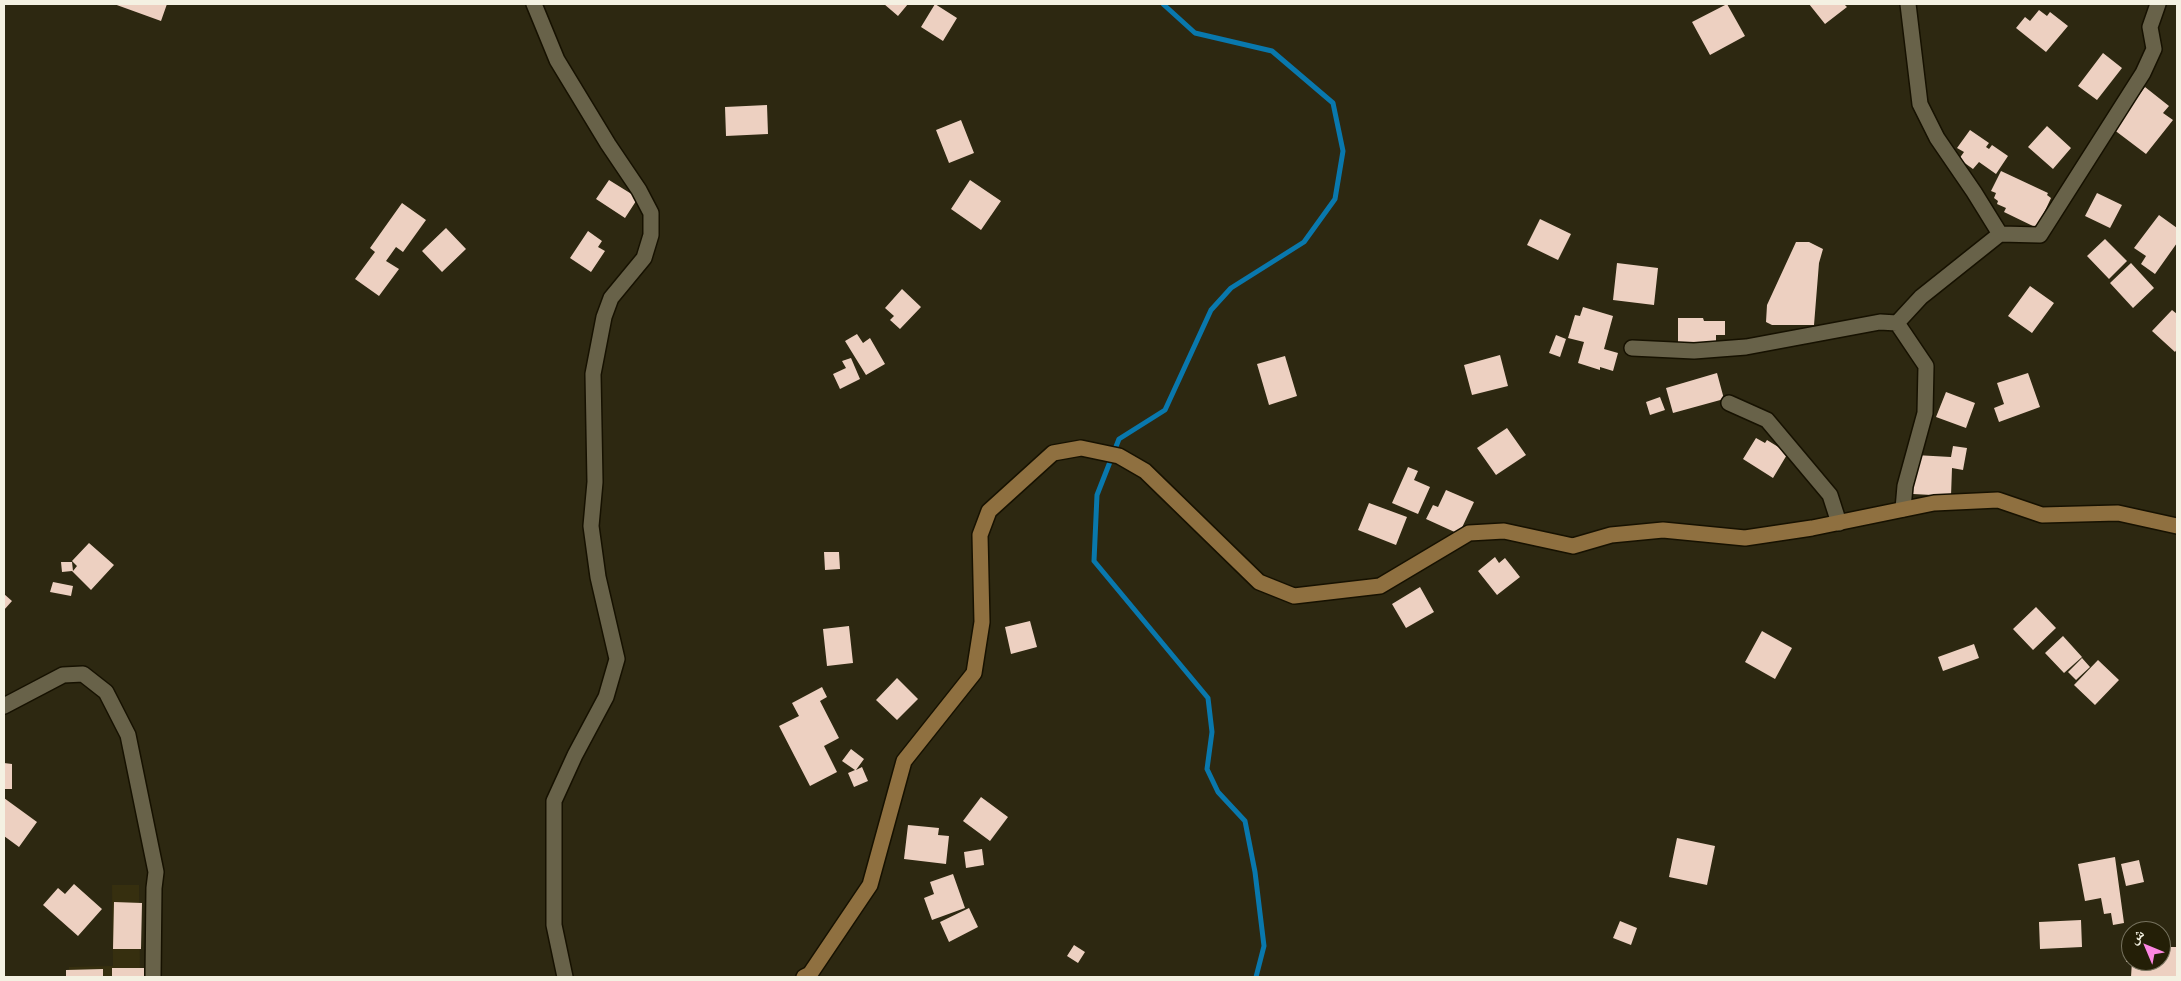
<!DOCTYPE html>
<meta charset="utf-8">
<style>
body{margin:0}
#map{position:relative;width:2181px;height:981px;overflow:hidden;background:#2d2811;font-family:"Roboto Serif","Noto Naskh Arabic",serif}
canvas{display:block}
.frame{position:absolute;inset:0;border:5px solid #f4f1e2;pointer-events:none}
.north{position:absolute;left:2121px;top:921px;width:50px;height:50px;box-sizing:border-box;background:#241f07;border:1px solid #77735f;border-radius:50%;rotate:315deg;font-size:14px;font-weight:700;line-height:20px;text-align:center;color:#f4f1e2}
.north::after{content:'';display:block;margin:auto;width:18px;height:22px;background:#fd86e2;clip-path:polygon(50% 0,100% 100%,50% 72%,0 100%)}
</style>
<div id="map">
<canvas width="2181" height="981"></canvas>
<div class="frame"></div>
<div class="north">ش</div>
</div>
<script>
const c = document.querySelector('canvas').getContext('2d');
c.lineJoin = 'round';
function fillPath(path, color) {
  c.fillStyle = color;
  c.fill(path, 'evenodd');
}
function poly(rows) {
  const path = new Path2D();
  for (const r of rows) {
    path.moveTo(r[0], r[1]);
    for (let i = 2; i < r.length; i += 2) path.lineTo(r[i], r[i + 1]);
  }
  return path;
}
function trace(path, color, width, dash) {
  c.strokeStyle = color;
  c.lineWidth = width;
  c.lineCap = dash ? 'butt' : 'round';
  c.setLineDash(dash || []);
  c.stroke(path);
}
const built = poly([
 [112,885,139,885,140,977,69,977,69,967,113,966]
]);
const stream = poly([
 [1163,4,1195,33,1272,51,1333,103,1343,151,1335,199,1304,242,1231,288,1211,310,1165,410,1119,439,1097,495,1094,561,1208,698,1212,732,1207,769,1218,792,1245,821,1255,872,1264,946,1256,977]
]);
const building = poly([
 [114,4,167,4,161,21],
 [884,4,908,4,898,16],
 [935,4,957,18,943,41,921,27],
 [1727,4,1745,36,1710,55,1692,22],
 [1809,4,1844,4,1847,7,1825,24],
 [2039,10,2047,16,2050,12,2068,26,2046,52,2016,28,2025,17,2030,21],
 [2103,53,2122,68,2097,100,2078,86],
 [2145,87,2169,106,2163,113,2173,120,2146,154,2113,129],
 [767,105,768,134,726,136,725,107],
 [961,120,974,153,949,163,936,130],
 [2047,126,2071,148,2053,169,2028,147],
 [1970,130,1989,143,1986,147,1989,149,1992,145,2008,156,1996,174,1979,162,1973,169,1959,159,1964,152,1957,148],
 [2001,171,2048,193,2047,195,2051,198,2037,228,2004,212,2006,208,1997,204,1998,201,1994,198,1996,193,1991,191],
 [609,180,638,198,625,218,596,199],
 [970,180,1001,201,981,230,951,209],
 [2097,193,2122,205,2110,228,2085,216],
 [402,203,426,220,403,252,396,247,386,261,399,269,379,296,355,279,375,252,370,248],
 [2159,215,2177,228,2177,243,2155,274,2141,264,2146,256,2134,248],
 [1540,219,1571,234,1558,260,1527,245],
 [446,228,466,249,442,272,422,251],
 [588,231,602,241,598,247,605,251,591,272,570,258],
 [2105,239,2127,261,2109,279,2087,256],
 [1796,242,1809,242,1823,249,1819,263,1814,325,1772,325,1766,322,1767,305],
 [1617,263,1658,268,1654,305,1613,300],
 [2131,263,2154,288,2133,308,2110,283],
 [2030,286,2054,303,2032,333,2008,316],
 [902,289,921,307,900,329,890,320,894,316,885,308],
 [1583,307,1613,316,1604,349,1618,353,1613,371,1600,367,1600,370,1578,363,1584,342,1568,338,1575,315,1580,316],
 [2172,310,2177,314,2177,349,2175,352,2152,331],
 [1678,318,1703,318,1704,321,1725,321,1725,335,1716,335,1716,343,1678,343],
 [857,334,863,343,870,338,885,364,866,375,845,341],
 [1556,335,1566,339,1560,357,1549,353],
 [1500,355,1508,386,1472,395,1464,365],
 [1285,356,1297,396,1269,405,1257,364],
 [851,358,860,379,840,389,833,374,846,368,842,361],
 [1717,373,1724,399,1673,413,1666,388],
 [2028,373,2040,407,1999,422,1994,408,2004,404,1997,383],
 [1946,392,1975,403,1966,428,1936,417],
 [1660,397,1665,410,1650,415,1646,402],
 [1507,428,1526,455,1496,475,1477,448],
 [1756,438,1765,443,1767,440,1788,453,1773,478,1743,459],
 [1953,446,1967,448,1963,470,1952,468,1951,496,1913,494,1915,455,1951,457],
 [1408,467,1418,471,1414,480,1430,487,1418,514,1392,503],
 [1446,490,1474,502,1459,534,1426,519,1433,505,1438,507],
 [1369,503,1407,517,1396,545,1358,530],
 [89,543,114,565,91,590,72,571,62,572,61,562,72,562,73,571,77,566,72,561],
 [824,552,839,552,840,569,825,570],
 [1495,557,1499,563,1505,558,1520,577,1497,595,1478,571],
 [53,582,73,586,71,596,50,592],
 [1420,587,1434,612,1406,628,1392,604],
 [4,594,12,601,4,610],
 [2036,607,2056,628,2033,650,2013,629],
 [1030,621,1037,647,1011,654,1005,627],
 [849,626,853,663,827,666,823,629],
 [1762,631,1792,648,1775,679,1745,662],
 [2063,636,2082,657,2064,673,2045,653],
 [1974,644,1979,658,1943,671,1938,657],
 [2082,658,2090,667,2076,680,2068,672],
 [2098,660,2119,680,2095,705,2074,685],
 [897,678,918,699,897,720,876,700],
 [822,687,827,697,820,701,839,738,824,746,837,772,810,786,779,726,799,716,792,703],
 [851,749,864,759,856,770,862,767,868,781,854,787,848,773,855,770,842,761],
 [4,763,12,764,12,789,4,789],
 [981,797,1008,817,990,841,963,821],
 [4,798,37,822,19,847,4,836],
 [908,825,939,828,938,835,949,836,946,864,904,859],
 [1677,838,1715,846,1707,885,1669,877],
 [982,849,984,865,966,868,964,852],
 [2115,857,2124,923,2113,925,2111,913,2104,914,2101,898,2085,901,2078,864],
 [2139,860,2144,882,2126,886,2121,864],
 [953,874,965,908,932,920,924,898,934,894,930,882],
 [74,884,102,909,78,936,43,905,58,888,65,894],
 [114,902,142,903,141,949,113,949],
 [969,908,978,927,949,942,940,922],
 [2081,920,2082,947,2040,949,2039,922],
 [1620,921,1637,928,1631,945,1613,938],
 [1074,945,1085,952,1078,963,1067,956],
 [2127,946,2131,946,2131,962,2126,962],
 [2161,947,2177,947,2177,977,2131,977,2132,961,2161,961],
 [112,968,144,968,144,977,112,977],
 [103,969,103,977,66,977,66,970]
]);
const street = poly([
 [534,4,557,60,608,144,639,190,651,213,651,235,644,258,611,298,604,317,593,374,595,482,591,526,598,577,617,659,606,697,575,755,554,801,554,925,565,977],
 [1908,4,1920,104,1937,138,1974,192,2000,234],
 [1897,323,1921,297,2000,234,2040,235,2143,73,2154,49,2150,27,2158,4],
 [1632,348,1694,351,1746,347,1880,322,1897,323,1926,366,1925,413,1905,486,1903,509],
 [1729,403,1767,420,1830,495,1839,523],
 [4,706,63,675,83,674,106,692,128,735,156,872,154,888,153,977]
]);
const secondary = poly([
 [804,977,810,974,870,885,904,761,974,673,982,622,980,535,989,511,1053,453,1081,448,1119,456,1145,471,1259,582,1294,596,1380,586,1469,533,1504,531,1573,546,1611,535,1663,530,1745,538,1812,528,1934,503,1998,500,2042,515,2118,513,2177,526]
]);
fillPath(built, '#362f0f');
trace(stream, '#0978ad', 5);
fillPath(building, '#edd0c1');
trace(street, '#161100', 18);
trace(secondary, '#161100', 18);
trace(street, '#686249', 15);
trace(secondary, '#8f7040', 15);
</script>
